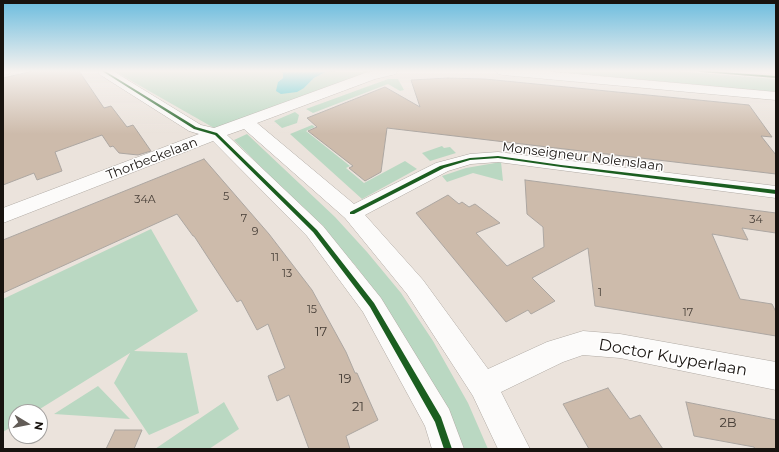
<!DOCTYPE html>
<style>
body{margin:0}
#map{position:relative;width:779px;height:452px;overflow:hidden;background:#ebe3dc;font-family:Montserrat,sans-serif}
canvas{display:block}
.frame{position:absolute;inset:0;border:4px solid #18130f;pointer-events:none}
.north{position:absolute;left:8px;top:404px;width:40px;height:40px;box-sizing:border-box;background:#fff;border:1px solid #a3a19f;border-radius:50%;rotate:100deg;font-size:11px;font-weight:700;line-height:16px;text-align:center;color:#18130f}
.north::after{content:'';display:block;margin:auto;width:14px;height:18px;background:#625c57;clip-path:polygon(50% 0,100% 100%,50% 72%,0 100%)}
</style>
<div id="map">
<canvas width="779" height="452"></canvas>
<div class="frame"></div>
<div class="north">N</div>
</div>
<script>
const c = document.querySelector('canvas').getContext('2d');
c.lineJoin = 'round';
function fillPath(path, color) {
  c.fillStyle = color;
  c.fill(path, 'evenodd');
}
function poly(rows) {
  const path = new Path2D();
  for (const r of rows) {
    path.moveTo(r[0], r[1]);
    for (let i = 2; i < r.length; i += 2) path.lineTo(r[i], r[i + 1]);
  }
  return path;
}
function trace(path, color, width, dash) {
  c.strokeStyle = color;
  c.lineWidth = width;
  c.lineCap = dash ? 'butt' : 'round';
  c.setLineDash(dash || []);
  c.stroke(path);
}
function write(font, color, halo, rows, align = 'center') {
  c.font = font + ' Montserrat,sans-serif';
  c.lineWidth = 3;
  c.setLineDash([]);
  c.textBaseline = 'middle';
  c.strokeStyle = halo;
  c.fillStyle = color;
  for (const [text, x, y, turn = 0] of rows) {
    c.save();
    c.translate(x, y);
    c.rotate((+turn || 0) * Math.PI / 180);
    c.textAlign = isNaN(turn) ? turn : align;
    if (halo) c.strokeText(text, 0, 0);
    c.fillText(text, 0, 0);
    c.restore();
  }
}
const green = poly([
 [114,71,279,71,283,72,283,78,278,82,304,88,314,78,326,72,376,71,220,127,214,128],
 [547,71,678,71,776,79,776,92],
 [388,79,398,79,404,90,400,91,388,84,313,113,306,109],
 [295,112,299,115,297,123,282,128,274,121],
 [312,125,315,127,306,131,350,166,346,168,364,183,405,161,417,169,362,199,290,134],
 [247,134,335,217,367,252,401,293,433,341,468,403,488,449,458,449,386,308,355,265,297,203,234,140],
 [442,146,444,148,450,147,456,153,430,161,422,153],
 [501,162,503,181,473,173,447,182,442,176,466,168],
 [151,229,198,311,134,351,187,353,199,413,149,435,114,383,130,353,35,412,16,412,16,424,3,432,3,299],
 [98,386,130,419,54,414],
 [224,402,239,429,209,449,155,449]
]);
const water = poly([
 [279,71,354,71,326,72,314,78,304,88,297,92,281,94,276,91,278,82,283,78,283,73]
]);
const building = poly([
 [33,71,79,71,104,108,111,106,127,127,133,125,151,151,138,155,119,153,113,146,110,147,102,135,55,152,62,171,37,180,34,173,3,185,3,78,33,71],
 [448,78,485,79,749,105,772,137,761,136,776,155,776,174,387,128,381,172,365,181,349,168,353,166,308,131,317,127,307,118,385,87,420,107,411,80,448,78],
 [204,159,269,234,312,290,346,352,355,373,357,373,378,420,346,436,350,449,309,449,289,395,277,401,268,376,285,368,268,324,257,330,241,300,237,302,194,236,193,236,177,214,3,293,3,240,204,159],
 [525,180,776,213,776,233,742,228,748,240,712,234,740,299,772,304,776,312,776,336,595,306,588,248,532,278,555,301,531,314,528,310,506,322,416,213,448,195,459,204,462,202,469,207,475,204,500,223,476,233,507,266,544,247,543,227,527,214,525,180],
 [608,388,630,419,640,415,663,449,589,449,563,404,608,388],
 [686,402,776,420,776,449,755,449,754,447,694,436,686,402],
 [115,430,142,430,134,449,106,449,115,430]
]);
const street = poly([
 [3,71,11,71,9,74,3,75,3,71],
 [98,71,113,71,201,125,214,128,365,73,376,71,397,71,396,74,375,79,257,123,354,204,436,163,470,154,498,152,776,186,776,198,498,162,471,164,448,171,365,215,423,280,488,369,547,342,583,331,620,334,776,362,776,390,620,358,583,355,563,362,501,392,530,449,498,449,473,396,407,294,345,218,244,129,227,135,323,226,381,298,449,409,464,449,432,449,425,426,363,312,307,236,213,141,3,223,3,208,199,134,189,131,99,74,98,71],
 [496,71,543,71,776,92,776,100,503,75,498,74,496,71]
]);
const rail = poly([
 [764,71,776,71]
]);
const cycleway = poly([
 [102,71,105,71,196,127,217,133,317,230,374,303,441,417,452,449,444,449,435,422,370,307,313,232,215,135,194,129,102,71],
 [699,71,707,71,776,76,776,78,701,72,699,71],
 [498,156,561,165,776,190,776,194,561,167,498,158,470,160,444,168,354,214,350,214,350,212,440,166,470,158,498,156]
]);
const numberNames = [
 ["5",226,197],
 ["34A",145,200],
 ["7",244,219],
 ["34",756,220],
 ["9",255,232],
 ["11",275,258],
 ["13",287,274],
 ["1",600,293],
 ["15",312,310],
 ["17",688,313]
];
const streetNames = [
 ["Monseigneur Nolenslaan",583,157,7],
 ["Thorbeckelaan",152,159,-21]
];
const nearNumbernames = [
 ["17",321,332],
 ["19",345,379],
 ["21",358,407],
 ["2B",728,423]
];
const nearStreetnames = [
 ["Doctor Kuyperlaan",673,358,10]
];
fillPath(green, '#bad8c2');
fillPath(water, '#4fc8cf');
fillPath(building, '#cdbbab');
trace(building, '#aca6a1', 1);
trace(street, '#b0aaa4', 1);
fillPath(street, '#fcfbfa');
trace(rail, '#cac7c5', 2, [6, 3]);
fillPath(cycleway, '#1b5e20');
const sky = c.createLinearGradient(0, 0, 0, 134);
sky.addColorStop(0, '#6bbcde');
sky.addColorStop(0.53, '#f6f2ef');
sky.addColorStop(1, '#f6f2ef00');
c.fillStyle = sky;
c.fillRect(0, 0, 779, 134);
write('11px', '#453d36', null, numberNames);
write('13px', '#18130f', '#fff', streetNames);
write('13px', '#453d36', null, nearNumbernames);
write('16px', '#18130f', '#fff', nearStreetnames);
</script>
